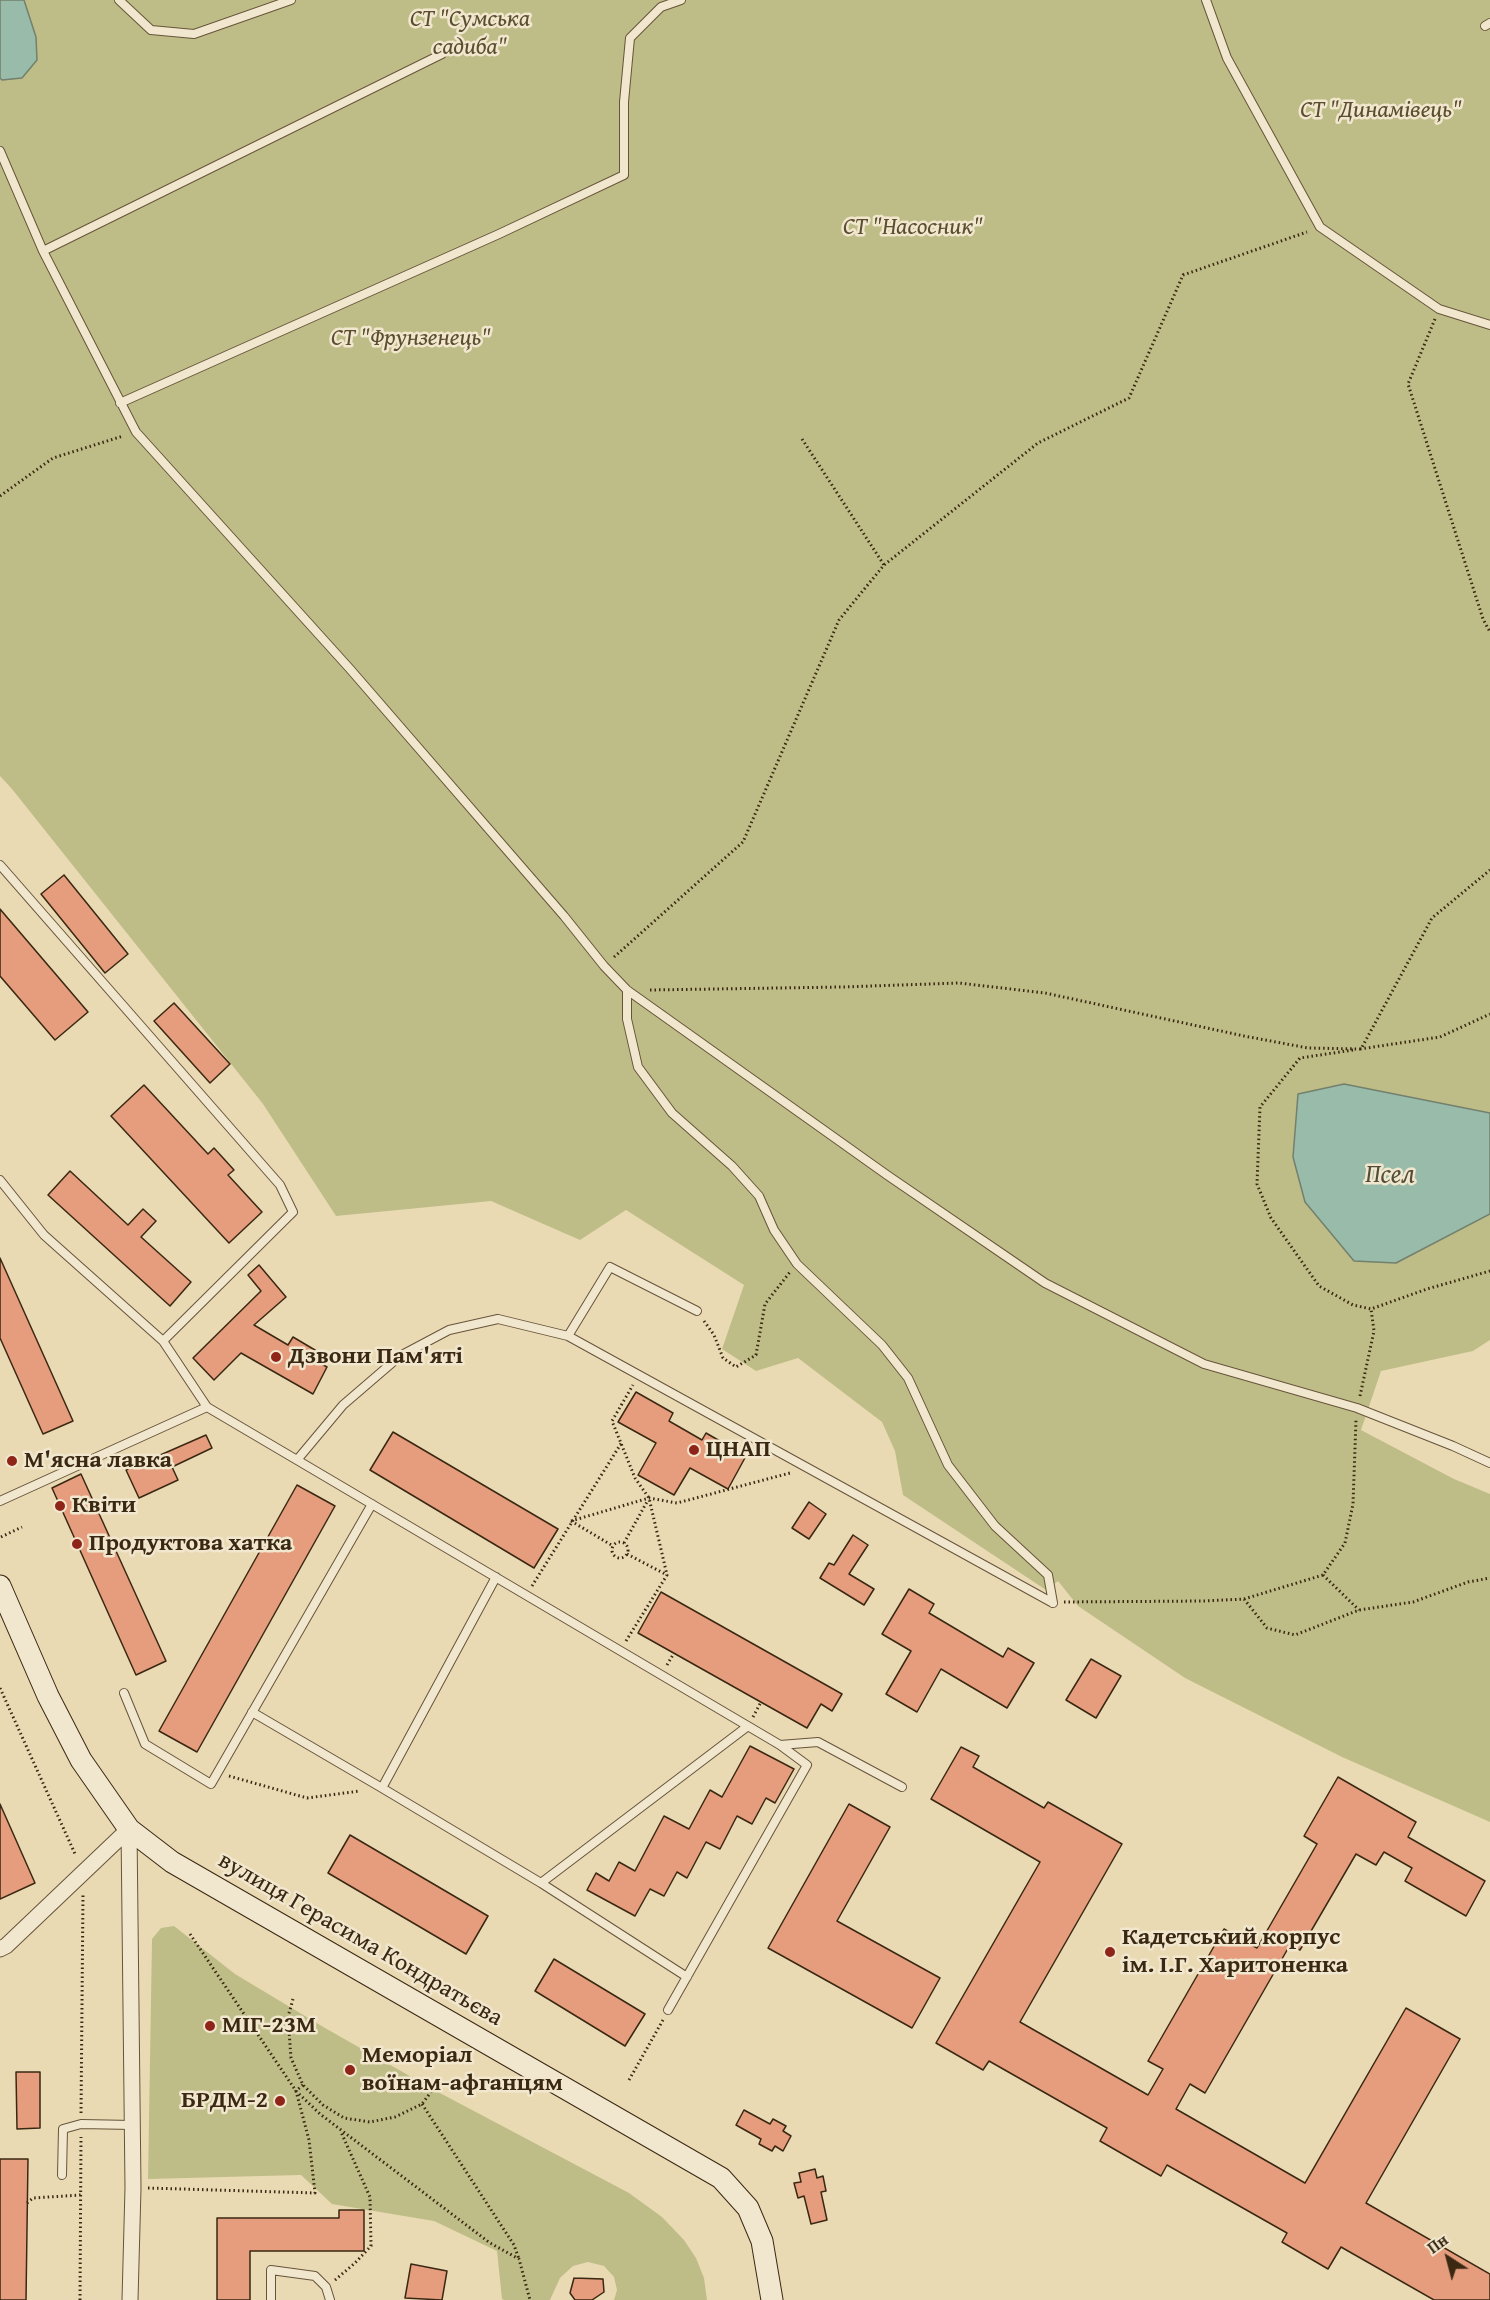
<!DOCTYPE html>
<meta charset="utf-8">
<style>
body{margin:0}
#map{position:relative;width:1490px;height:2300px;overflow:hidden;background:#eadab4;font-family:"Gentium Book Plus",serif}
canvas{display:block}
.north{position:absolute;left:1418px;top:2228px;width:60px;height:60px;-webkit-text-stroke:4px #f1e7ce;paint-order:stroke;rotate:324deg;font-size:16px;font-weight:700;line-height:24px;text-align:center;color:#3a2812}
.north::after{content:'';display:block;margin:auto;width:21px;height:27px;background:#3a2812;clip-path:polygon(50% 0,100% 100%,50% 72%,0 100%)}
</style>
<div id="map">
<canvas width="1490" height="2300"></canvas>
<div class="north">Пн</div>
</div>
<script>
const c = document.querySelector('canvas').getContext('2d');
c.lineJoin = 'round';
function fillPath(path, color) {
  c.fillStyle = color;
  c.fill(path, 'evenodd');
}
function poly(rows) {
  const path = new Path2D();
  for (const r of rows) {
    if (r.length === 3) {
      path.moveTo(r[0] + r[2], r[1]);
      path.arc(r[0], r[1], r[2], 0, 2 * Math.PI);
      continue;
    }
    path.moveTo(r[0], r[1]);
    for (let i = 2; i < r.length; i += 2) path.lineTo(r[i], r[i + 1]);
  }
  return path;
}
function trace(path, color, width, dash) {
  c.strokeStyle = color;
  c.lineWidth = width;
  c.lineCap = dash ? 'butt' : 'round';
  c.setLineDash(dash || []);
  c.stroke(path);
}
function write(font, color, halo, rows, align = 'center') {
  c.font = font + ' "Gentium Book Plus",serif';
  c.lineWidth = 5;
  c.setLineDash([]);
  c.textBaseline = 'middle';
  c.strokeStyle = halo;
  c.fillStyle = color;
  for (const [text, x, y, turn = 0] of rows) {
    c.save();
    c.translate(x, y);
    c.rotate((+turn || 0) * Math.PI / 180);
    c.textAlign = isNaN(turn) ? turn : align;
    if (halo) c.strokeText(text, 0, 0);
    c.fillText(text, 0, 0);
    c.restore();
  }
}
const green = poly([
 [24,0,1490,0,1490,1113,1344,1084,1298,1094,1396,1263,1490,1214,1490,1340,1473,1351,1381,1371,1361,1430,1454,1479,1490,1494,1490,1822,1342,1757,1185,1678,1078,1606,1058,1581,1046,1590,903,1495,895,1451,882,1422,798,1358,756,1371,722,1349,744,1285,626,1210,580,1240,491,1201,336,1216,263,1104,12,789,0,776,0,78,2,80,36,37],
 [174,1926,235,1974,325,2028,438,2092,629,2193,662,2217,684,2240,696,2258,704,2278,707,2300,614,2300,617,2290,614,2277,604,2266,588,2262,573,2266,560,2278,550,2300,504,2300,502,2299,497,2251,434,2221,332,2204,301,2175,148,2179,152,1939,161,1928]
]);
const water = poly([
 [0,0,24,0,36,37,37,60,22,78,2,80,0,78,0,0],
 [1344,1084,1490,1113,1490,1214,1396,1263,1354,1261,1305,1202,1293,1157,1298,1094,1344,1084]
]);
const building = poly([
 [64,875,128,954,105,973,41,894,64,875],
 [0,909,88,1012,55,1040,0,976,0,909],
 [174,1003,230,1064,210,1083,154,1021,174,1003],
 [144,1085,208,1154,214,1148,234,1170,228,1175,262,1212,229,1243,111,1116,144,1085],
 [70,1171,128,1225,143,1209,156,1221,141,1237,191,1282,170,1306,48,1195,70,1171],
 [0,1258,73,1421,43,1434,0,1338,0,1258],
 [259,1265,286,1297,254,1325,288,1345,293,1337,320,1353,316,1361,327,1367,313,1394,241,1353,214,1380,193,1358,261,1291,248,1275,259,1265],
 [636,1392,673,1413,669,1421,702,1440,706,1433,746,1456,728,1489,690,1468,674,1495,638,1475,656,1443,618,1422,636,1392],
 [393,1432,558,1529,534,1568,370,1470,393,1432],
 [206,1435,212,1448,172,1467,178,1480,139,1498,126,1470,206,1435],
 [81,1474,166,1661,136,1675,52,1488,81,1474],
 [297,1485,335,1506,197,1752,159,1731,297,1485],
 [809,1502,826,1514,809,1539,792,1528,809,1502],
 [853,1535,868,1545,849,1574,874,1589,864,1605,820,1578,829,1563,834,1565,853,1535],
 [909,1589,934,1604,929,1613,1003,1657,1008,1648,1034,1663,1007,1708,941,1669,917,1712,886,1694,911,1651,882,1634,909,1589],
 [661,1592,842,1694,832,1711,821,1704,807,1728,638,1633,661,1592],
 [1091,1659,1121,1676,1096,1718,1066,1700,1091,1659],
 [750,1746,794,1769,775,1803,766,1798,752,1824,737,1816,720,1849,706,1842,687,1878,677,1872,664,1896,650,1889,635,1916,587,1890,596,1873,609,1881,619,1862,635,1871,664,1816,689,1829,710,1790,722,1797,750,1746],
 [961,1747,979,1756,973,1767,1044,1808,1048,1802,1122,1844,1020,2022,1148,2095,1163,2069,1148,2061,1224,1929,1257,1948,1317,1844,1304,1836,1338,1777,1416,1822,1408,1837,1485,1881,1466,1916,1405,1881,1412,1868,1384,1852,1376,1865,1356,1854,1300,1950,1290,1945,1205,2093,1190,2084,1176,2109,1305,2183,1406,2008,1460,2039,1366,2203,1490,2274,1490,2300,1434,2300,1341,2247,1328,2269,1282,2242,1287,2233,1167,2165,1161,2176,1100,2141,1107,2128,989,2061,983,2070,936,2043,1040,1862,931,1799,961,1747],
 [0,1804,35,1883,0,1899,0,1804],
 [849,1804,890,1827,837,1921,940,1978,912,2028,768,1948,849,1804],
 [350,1835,488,1916,466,1954,328,1873,350,1835],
 [554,1959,645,2014,625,2046,535,1991,554,1959],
 [16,2072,40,2072,40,2128,17,2129,16,2072],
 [744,2110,770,2124,773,2119,786,2126,783,2131,791,2136,783,2151,775,2146,772,2151,759,2144,761,2139,736,2125,744,2110],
 [0,2159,28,2159,26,2300,0,2300,0,2159],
 [815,2169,817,2178,823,2176,826,2191,821,2192,827,2220,811,2224,804,2196,798,2198,794,2183,801,2182,799,2173,815,2169],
 [339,2210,364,2210,364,2251,250,2251,250,2300,217,2300,217,2218,339,2218,339,2210],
 [411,2264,447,2271,442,2300,405,2298,411,2264],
 [574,2278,603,2279,604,2292,592,2300,575,2300,570,2293,574,2278]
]);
const path = poly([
 [1435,319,1408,384,1483,619,1490,632],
 [802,439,884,565],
 [0,496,53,458,123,436],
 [614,957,743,842,839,620,884,565,1038,443,1129,398,1183,275,1307,232],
 [650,990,842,987,959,983,1045,993,1244,1036,1308,1048,1361,1049,1432,918,1490,870],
 [1360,1049,1440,1037,1490,1014],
 [1353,1050,1300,1058,1260,1107,1257,1184,1271,1218,1319,1286,1353,1305,1371,1309,1427,1289,1490,1271],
 [704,1321,714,1335,723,1358,736,1367,756,1355,765,1304,790,1272],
 [1360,1396,1374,1331,1371,1309],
 [571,1521,649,1498,677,1503,790,1473],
 [571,1521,613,1546],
 [1,1537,22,1527],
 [620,1550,8],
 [624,1543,648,1500],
 [627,1554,667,1575],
 [1323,1575,1359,1610],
 [532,1586,622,1442],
 [1244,1599,1267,1628,1295,1635,1359,1610,1413,1602,1468,1582,1490,1578],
 [1064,1602,1204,1601,1244,1599,1323,1575,1345,1543,1353,1504,1356,1420],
 [626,1641,667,1575,649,1498,635,1478,612,1421,633,1385],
 [667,1665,674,1653],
 [0,1688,76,1856],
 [753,1717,761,1702],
 [229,1776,307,1798,360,1791],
 [293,1999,288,2017,291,2058,303,2085,323,2105,344,2118,370,2122,395,2117,422,2104,440,2080],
 [629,2080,663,2020],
 [303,2085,296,2091,320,2114,490,2243,519,2259,530,2300],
 [422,2104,514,2245,519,2259],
 [81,2113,83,1894],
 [148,2188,315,2193,309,2140,296,2091,190,1934],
 [27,2203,33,2198,81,2195],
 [335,2280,355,2263,371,2246,370,2197,341,2132],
 [80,2300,81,2137]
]);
const service = poly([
 [119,0,151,30,194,34,291,0],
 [1206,0,1227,58,1320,227,1439,309,1490,325],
 [1485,26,1490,23],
 [0,151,43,251,136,432,350,669,564,916,604,966,627,990,887,1175,1045,1283,1204,1364,1357,1408,1453,1446,1490,1463],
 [43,251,442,54],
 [120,403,499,234,624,175,624,102,630,38,661,7,681,0],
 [0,865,280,1185,293,1212,163,1341],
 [627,990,627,1019,638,1067,672,1113,732,1166,759,1196,774,1230,797,1264,882,1345,908,1378,948,1465,995,1526,1048,1575,1053,1603],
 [0,1180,44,1235,163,1341,207,1407],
 [568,1336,610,1267,697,1311],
 [297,1460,780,1745,818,1742,902,1787],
 [0,1501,207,1407,297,1460,343,1405,400,1356,449,1330,498,1319,568,1336,1053,1603],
 [496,1577,382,1788,541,1883,748,1726],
 [124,1693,145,1744,211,1784,372,1504],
 [252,1712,382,1788],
 [541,1883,687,1977],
 [668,2010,807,1765,780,1745],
 [62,2175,63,2129,81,2124,132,2125],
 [271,2300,271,2270,315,2276,326,2287,330,2300]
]);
const minor = poly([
 [129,1829,133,2188,130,2300],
 [0,1949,6,1946,129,1829]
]);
const secondary = poly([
 [0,1586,48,1696,81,1760,129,1829,172,1862,721,2178,748,2208,762,2241,772,2300]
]);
const markers = [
 [276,1357,6,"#8f2418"],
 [694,1450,6,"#8f2418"],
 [12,1461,6,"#8f2418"],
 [60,1506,6,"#8f2418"],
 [77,1544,6,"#8f2418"],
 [1110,1952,6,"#8f2418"],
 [210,2026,6,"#8f2418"],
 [350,2070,6,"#8f2418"],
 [280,2101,6,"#8f2418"]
];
const parkNames = [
 ["СТ \"Сумська",470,20],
 ["садиба\"",470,48],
 ["СТ \"Динамівець\"",1381,111],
 ["СТ \"Насосник\"",913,228],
 ["СТ \"Фрунзенець\"",411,339]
];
const poiNames = [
 ["Дзвони Пам'яті",288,1357],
 ["ЦНАП",706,1450],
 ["М'ясна лавка",24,1461],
 ["Квіти",72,1506],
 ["Продуктова хатка",89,1544],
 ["Кадетський корпус",1122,1938],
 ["ім. І.Г. Харитоненка",1122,1966],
 ["МІГ-23М",222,2026],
 ["Меморіал",362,2056],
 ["воїнам-афганцям",362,2084],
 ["БРДМ-2",268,2101,"right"]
];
const streetNames = [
 ["вулиця Герасима Кондратьєва",360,1940,30]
];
const waterNames = [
 ["Псел",1390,1175]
];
fillPath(green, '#bfbd87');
fillPath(water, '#98bbaa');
trace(water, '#72806d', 1.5);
fillPath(building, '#e59d7d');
trace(building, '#3a2812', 1.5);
trace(service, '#66543a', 10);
trace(minor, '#66543a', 17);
trace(secondary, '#3a2812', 23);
trace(path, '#3a2812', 3, [1.5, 3]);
trace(service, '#f1e7ce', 8);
trace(minor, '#f1e7ce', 15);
trace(secondary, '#f1e7ce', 21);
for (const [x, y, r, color] of markers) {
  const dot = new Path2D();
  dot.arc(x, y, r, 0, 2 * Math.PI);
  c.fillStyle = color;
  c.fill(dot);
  trace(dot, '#f1e7ce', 2);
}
write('italic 24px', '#5b4d2f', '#f1e7ce', parkNames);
write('bold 24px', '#3a2812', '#f1e7ce', poiNames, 'left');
write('24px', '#3a2812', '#f1e7ce', streetNames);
write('italic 26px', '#524d38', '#f1e7ce', waterNames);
</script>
